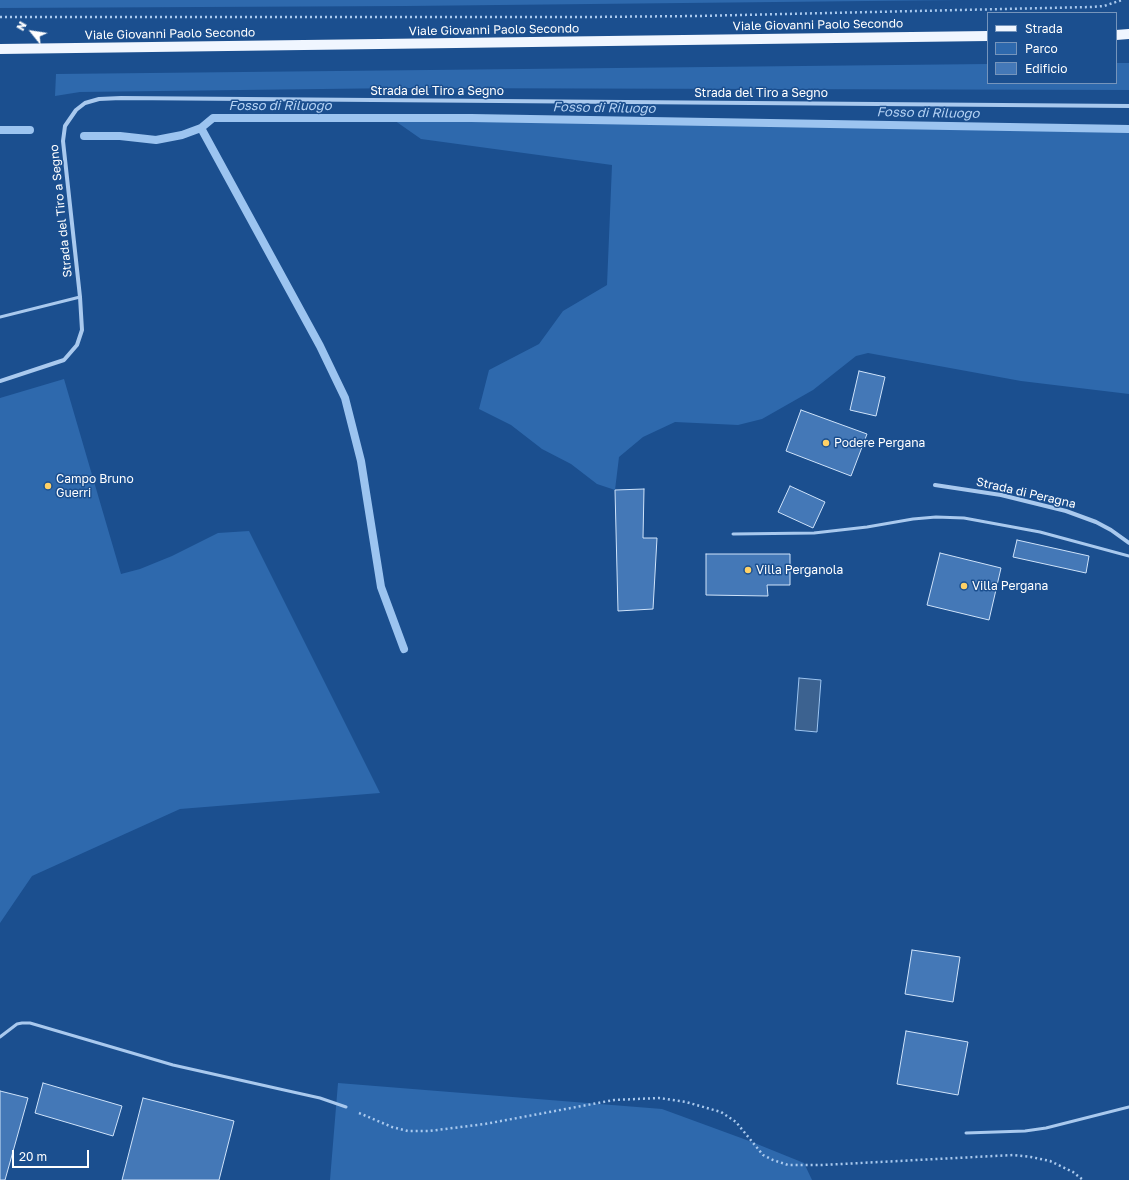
<!DOCTYPE html>
<style>
body{margin:0}
#map{position:relative;width:1129px;height:1180px;overflow:hidden;background:#1b4f8f;font-family:"Golos Text",sans-serif}
canvas{display:block}
.legend{position:absolute;left:987px;top:12px;width:130px;height:72px;box-sizing:border-box;background:#1b4f8f;border:1px solid #7695bc;margin:0;padding:5px 7px;list-style:none;font-size:12px;color:#fff}
.legend li{display:flex;align-items:center;gap:8px;height:20px}
.legend b{width:20px;border:1px solid #7695bc}
.north{position:absolute;left:12px;top:12px;width:40px;height:40px;-webkit-text-stroke:3px #1b4f8f;paint-order:stroke;rotate:300deg;font-size:11px;font-weight:700;line-height:16px;text-align:center;color:#fff}
.north::after{content:'';display:block;margin:auto;width:14px;height:18px;background:#fff;clip-path:polygon(50% 0,100% 100%,50% 72%,0 100%)}
.scale{position:absolute;left:12px;top:1150px;width:77px;height:18px;box-sizing:border-box;border:2px solid #fff;border-top:0;padding-left:5px;font-size:12px;line-height:14px;white-space:nowrap;color:#fff;-webkit-text-stroke:3px #1b4f8f;paint-order:stroke}
</style>
<div id="map">
<canvas width="1129" height="1180"></canvas>
<ul class="legend">
<li><b style="height:5px;background:#f0f6ff"></b>Strada</li>
<li><b style="height:11px;background:#2e69ad"></b>Parco</li>
<li><b style="height:11px;background:#4478b7"></b>Edificio</li>
</ul>
<div class="north">N</div>
<div class="scale">20 m</div>
</div>
<script>
const c = document.querySelector('canvas').getContext('2d');
c.lineJoin = 'round';
function fillPath(path, color) {
  c.fillStyle = color;
  c.fill(path, 'evenodd');
}
function poly(rows) {
  const path = new Path2D();
  for (const r of rows) {
    path.moveTo(r[0], r[1]);
    for (let i = 2; i < r.length; i += 2) path.lineTo(r[i], r[i + 1]);
  }
  return path;
}
function trace(path, color, width, dash) {
  c.strokeStyle = color;
  c.lineWidth = width;
  c.lineCap = dash ? 'butt' : 'round';
  c.setLineDash(dash || []);
  c.stroke(path);
}
function write(font, color, halo, rows, align = 'center') {
  c.font = font + ' "Golos Text",sans-serif';
  c.lineWidth = 3;
  c.setLineDash([]);
  c.textBaseline = 'middle';
  c.strokeStyle = halo;
  c.fillStyle = color;
  for (const [text, x, y, turn = 0] of rows) {
    c.save();
    c.translate(x, y);
    c.rotate((+turn || 0) * Math.PI / 180);
    c.textAlign = isNaN(turn) ? turn : align;
    if (halo) c.strokeText(text, 0, 0);
    c.fillText(text, 0, 0);
    c.restore();
  }
}
const green = poly([
 [0,0,961,0,407,6,0,8],
 [1116,63,1129,63,1129,90,402,88,80,92,55,96,56,74,988,64,988,83,1116,83],
 [391,118,1129,129,1129,394,1021,381,868,353,856,356,813,390,762,419,738,425,675,422,643,437,619,457,615,490,597,484,571,464,542,449,511,425,479,409,489,370,539,344,563,311,607,285,612,165,421,139],
 [64,379,121,574,140,569,172,556,218,533,249,531,380,793,180,809,32,876,0,923,0,398],
 [338,1083,662,1109,752,1142,804,1163,812,1180,330,1180]
]);
const water = poly([
 [799,678,821,680,817,732,795,730,799,678]
]);
const stream = poly([
 [201,128,320,346,345,398,361,461,381,587,404,649],
 [0,130,30,130],
 [84,136,120,136,156,140,182,135,201,128,213,118,471,118,1129,129]
]);
const building = poly([
 [859,371,885,377,876,416,850,410,859,371],
 [801,410,867,434,851,476,786,451,801,410],
 [790,486,825,502,813,528,778,512,790,486],
 [644,489,643,538,657,538,653,609,618,611,615,490,644,489],
 [1017,540,1089,556,1086,573,1013,557,1017,540],
 [940,553,1001,568,989,620,927,605,940,553],
 [706,554,790,554,790,585,767,585,768,596,706,595,706,554],
 [912,950,960,957,953,1002,905,994,912,950],
 [906,1031,968,1042,958,1095,897,1084,906,1031],
 [43,1083,122,1106,113,1136,35,1113,43,1083],
 [0,1091,28,1098,5,1180,0,1180,0,1091],
 [143,1098,234,1121,219,1180,122,1180,143,1098]
]);
const path = poly([
 [0,17,588,17,697,16,1091,7,1104,6,1122,0],
 [359,1113,392,1127,408,1131,429,1131,485,1124,614,1100,659,1098,686,1102,721,1112,736,1122,763,1155,773,1160,788,1165,822,1165,1013,1155,1031,1157,1050,1161,1073,1172,1083,1180]
]);
const service = poly([
 [0,317,80,297],
 [733,534,814,533,867,527,913,519,936,517,964,518,1040,532,1129,556],
 [0,1037,17,1024,22,1023,30,1023,173,1065,293,1092,320,1098,346,1107],
 [966,1133,1025,1131,1046,1128,1129,1107]
]);
const minor = poly([
 [0,381,64,360,77,345,82,330,80,297,63,141,65,126,76,110,85,103,99,99,121,98,1129,106],
 [935,485,1001,495,1066,511,1096,522,1111,530,1129,543]
]);
const primary = poly([
 [1116,35,1129,34],
 [0,49,988,36]
]);
const markers = [
 [826,443,4,"#ffd166"],
 [48,486,4,"#ffd166"],
 [748,570,4,"#ffd166"],
 [964,586,4,"#ffd166"]
];
const streetNames = [
 ["Viale Giovanni Paolo Secondo",818,25,-1],
 ["Viale Giovanni Paolo Secondo",494,30,-1],
 ["Viale Giovanni Paolo Secondo",170,34,-1],
 ["Strada del Tiro a Segno",437,91],
 ["Strada del Tiro a Segno",761,93],
 ["Strada del Tiro a Segno",61,211,-96],
 ["Strada di Peragna",1026,493,13]
];
const poiNames = [
 ["Podere Pergana",834,443],
 ["Campo Bruno",56,479],
 ["Guerri",56,493],
 ["Villa Perganola",756,570],
 ["Villa Pergana",972,586]
];
const waterNames = [
 ["Fosso di Riluogo",280,106],
 ["Fosso di Riluogo",604,108,1],
 ["Fosso di Riluogo",928,113,1]
];
fillPath(green, '#2e69ad');
fillPath(water, '#3c6290');
trace(water, '#9cc4f0', 1);
trace(stream, '#9cc4f0', 8);
fillPath(building, '#4478b7');
trace(building, '#cfe3fa', 1);
trace(path, '#a9c9ee', 2.5, [2, 3]);
trace(service, '#a9c9ee', 3);
trace(minor, '#a9c9ee', 4);
trace(primary, '#f0f6ff', 10);
for (const [x, y, r, color] of markers) {
  const dot = new Path2D();
  dot.arc(x, y, r, 0, 2 * Math.PI);
  c.fillStyle = color;
  c.fill(dot);
  trace(dot, '#1b4f8f', 1.5);
}
write('12px', '#fff', '#1b4f8f', streetNames);
write('12px', '#fff', '#1b4f8f', poiNames, 'left');
write('italic 13px', '#b5d3f5', '#1b4f8f', waterNames);
</script>
